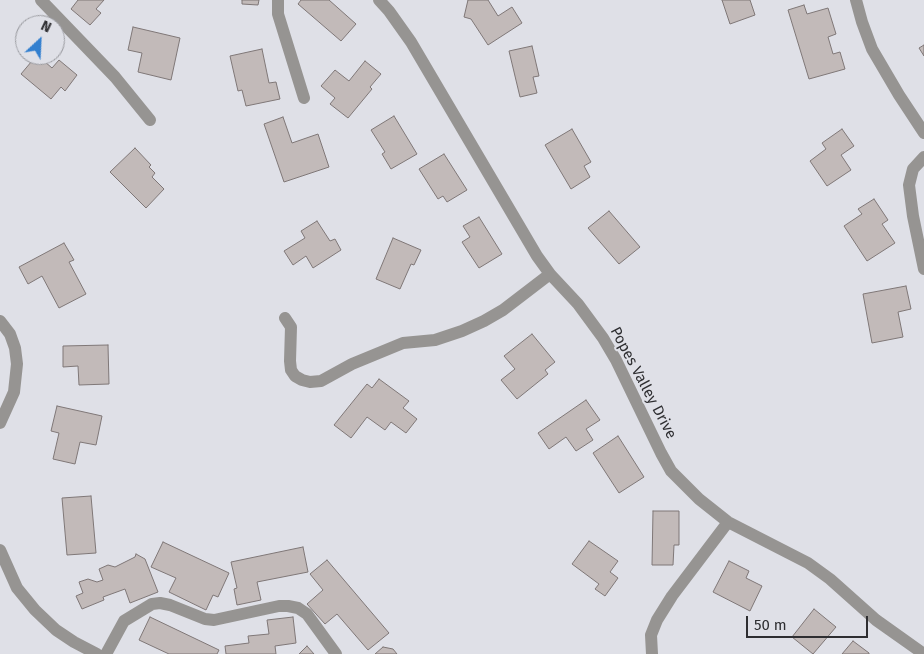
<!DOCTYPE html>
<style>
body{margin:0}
#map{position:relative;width:924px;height:654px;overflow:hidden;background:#dfe0e7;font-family:"Fira Sans",sans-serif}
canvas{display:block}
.north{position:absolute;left:15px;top:15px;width:50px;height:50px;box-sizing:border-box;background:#dfe0e7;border:1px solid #98999e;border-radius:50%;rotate:25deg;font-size:14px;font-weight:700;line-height:20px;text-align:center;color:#2e2e31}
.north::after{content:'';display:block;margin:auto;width:18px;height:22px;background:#327fcf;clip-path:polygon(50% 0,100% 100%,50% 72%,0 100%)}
.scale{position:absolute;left:746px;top:616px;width:122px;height:22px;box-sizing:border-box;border:2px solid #2e2e31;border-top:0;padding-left:6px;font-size:15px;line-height:18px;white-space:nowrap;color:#2e2e31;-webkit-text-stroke:4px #dfe0e7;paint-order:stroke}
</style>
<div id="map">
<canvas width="924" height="654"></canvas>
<div class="north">N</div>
<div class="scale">50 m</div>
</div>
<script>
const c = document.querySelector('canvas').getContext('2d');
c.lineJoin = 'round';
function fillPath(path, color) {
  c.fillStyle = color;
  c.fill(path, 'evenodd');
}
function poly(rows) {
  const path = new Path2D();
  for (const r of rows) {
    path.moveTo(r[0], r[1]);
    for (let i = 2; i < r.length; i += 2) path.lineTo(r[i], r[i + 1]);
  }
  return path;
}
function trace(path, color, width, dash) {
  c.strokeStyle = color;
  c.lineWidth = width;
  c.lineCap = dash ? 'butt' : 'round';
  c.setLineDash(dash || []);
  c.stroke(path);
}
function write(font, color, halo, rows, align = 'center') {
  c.font = font + ' "Fira Sans",sans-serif';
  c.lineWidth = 4;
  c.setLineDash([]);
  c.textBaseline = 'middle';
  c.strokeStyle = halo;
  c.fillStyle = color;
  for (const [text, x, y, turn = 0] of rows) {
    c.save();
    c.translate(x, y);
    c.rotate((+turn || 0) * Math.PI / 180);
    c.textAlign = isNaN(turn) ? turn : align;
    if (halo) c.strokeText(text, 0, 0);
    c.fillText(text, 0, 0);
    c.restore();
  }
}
const building = poly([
 [78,0,104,0,96,9,101,13,90,25,71,9,78,0],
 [242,0,259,0,258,5,242,4,242,0],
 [301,0,329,0,356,24,341,41,298,4,301,0],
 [468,0,488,0,498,16,512,7,522,23,488,45,471,19,464,17,468,0],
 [722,0,750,0,755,15,730,24,722,0],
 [804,5,807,14,828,8,836,34,828,37,833,54,840,52,845,69,809,79,788,10,804,5],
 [133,27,180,38,171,80,138,72,142,53,128,50,133,27],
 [924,45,924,56,919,48,924,45],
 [532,46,539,76,533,77,537,93,520,97,509,51,532,46],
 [262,49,269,83,276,82,280,99,246,106,242,90,238,91,230,56,262,49],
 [37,55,52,68,59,60,77,75,65,91,61,87,51,99,21,74,37,55],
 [365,61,381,74,370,87,372,89,348,118,330,104,335,98,321,86,335,70,349,81,365,61],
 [394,116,417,154,391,169,382,154,385,152,371,130,394,116],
 [283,117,292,143,318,134,329,167,284,182,264,124,283,117],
 [572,129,591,162,584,166,590,177,571,189,545,145,572,129],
 [842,129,854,146,841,155,851,170,827,186,810,161,826,149,822,143,842,129],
 [135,148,151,165,149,167,155,173,152,177,164,189,146,208,110,172,135,148],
 [444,154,467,190,447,202,443,196,438,199,419,169,444,154],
 [874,199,888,220,882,224,895,243,867,261,844,226,862,214,858,209,874,199],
 [609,211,640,247,619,264,588,228,609,211],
 [479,217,502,254,479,268,462,242,470,237,463,226,479,217],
 [317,221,330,241,335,239,341,250,313,268,306,256,293,265,284,251,305,238,301,231,317,221],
 [393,238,421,250,414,265,411,264,400,289,376,279,393,238],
 [64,243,74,260,69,262,86,294,59,308,42,276,28,284,19,267,64,243],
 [906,286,911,309,898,312,903,337,872,343,863,294,906,286],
 [532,334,555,362,545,370,548,374,517,399,501,380,515,369,504,356,532,334],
 [108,345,109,384,79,385,78,366,63,367,63,346,108,345],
 [379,379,409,401,403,408,417,419,406,433,391,422,385,430,367,417,351,438,334,425,367,384,372,388,379,379],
 [586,400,600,420,586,429,593,440,576,451,566,437,549,449,538,433,586,400],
 [57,406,102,416,96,445,80,442,75,464,53,459,59,433,51,431,57,406],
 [618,436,644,477,619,493,593,453,618,436],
 [91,496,96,553,67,555,62,498,91,496],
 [653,511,679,511,679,545,674,545,673,565,652,565,653,511],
 [589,541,618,561,610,572,618,578,605,596,595,589,599,584,572,564,589,541],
 [163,542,229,573,218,597,213,595,206,610,169,592,176,578,151,567,163,542],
 [303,547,308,572,257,582,261,600,237,605,234,589,237,588,231,562,303,547],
 [136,554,145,559,158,592,130,603,125,589,103,597,104,600,82,609,76,596,83,593,79,582,88,579,97,582,103,580,99,569,108,565,115,567,135,557,136,554],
 [327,560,389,633,368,650,337,614,325,624,307,604,323,590,310,574,327,560],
 [729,561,749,571,746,578,762,586,750,611,713,592,729,561],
 [814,609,836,627,813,654,792,637,814,609],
 [150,617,219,650,217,654,169,654,139,640,150,617],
 [293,617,296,643,275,646,276,654,226,654,225,646,249,643,248,636,269,634,267,620,293,617],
 [853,641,869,653,869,654,842,654,853,641],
 [307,646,314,654,299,654,307,646],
 [383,647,393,649,397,654,375,654,383,647]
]);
const minor = poly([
 [41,0,115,77,150,120],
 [278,0,278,14,304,98],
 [379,0,389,11,411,42,537,256,550,274,578,304,603,338,616,360,661,453,671,471,699,499,728,522,808,563,830,579,876,620,924,654],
 [856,0,862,22,872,49,899,95,924,133],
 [924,157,913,169,909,185,913,216,924,269],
 [285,318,291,327,290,361,291,370,295,376,302,380,310,382,321,381,352,364,403,343,435,340,462,331,484,321,503,310,550,274],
 [0,321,10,334,15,348,17,364,14,392,0,423],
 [0,550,17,588,35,610,56,630,74,642,97,654],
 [106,654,124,621,152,604,160,603,170,605,205,619,214,620,279,606,288,606,298,608,307,614,336,654],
 [652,654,651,635,657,620,672,596,728,522]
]);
const streetNames = [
 ["Popes Valley Drive",643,383,62]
];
fillPath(building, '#c2bab9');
trace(building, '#7f7777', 1);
trace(minor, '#969492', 12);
write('15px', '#2e2e31', '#dfe0e7', streetNames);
</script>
